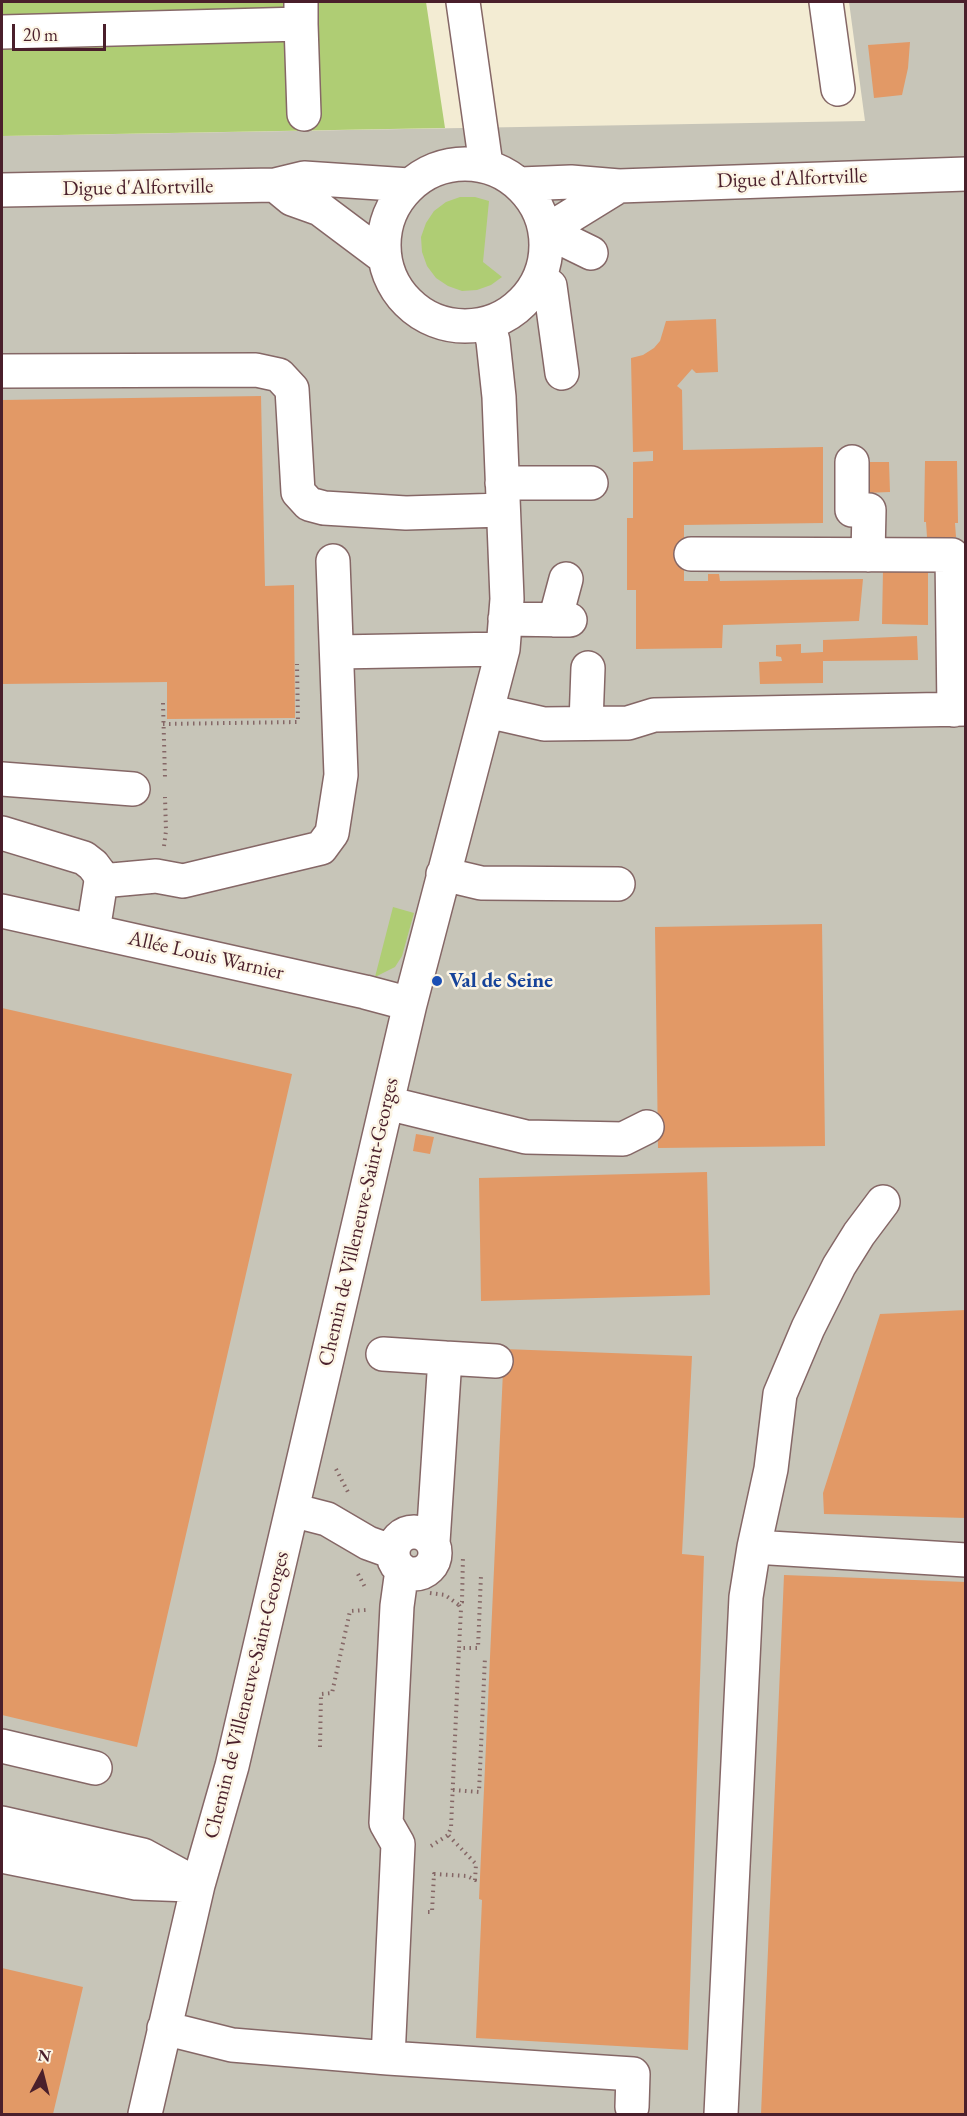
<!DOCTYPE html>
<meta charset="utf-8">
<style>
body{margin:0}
#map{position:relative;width:967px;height:2116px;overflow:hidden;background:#f3ecd3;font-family:"EB Garamond",serif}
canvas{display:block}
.frame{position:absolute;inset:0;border:3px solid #4a1f2b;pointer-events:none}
.north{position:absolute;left:12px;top:2044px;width:60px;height:60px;-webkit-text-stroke:4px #fcf5e5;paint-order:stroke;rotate:7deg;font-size:16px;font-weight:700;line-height:24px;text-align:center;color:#4a1f2b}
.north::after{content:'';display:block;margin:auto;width:21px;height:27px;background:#4a1f2b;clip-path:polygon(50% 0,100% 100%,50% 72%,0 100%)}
.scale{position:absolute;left:12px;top:24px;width:94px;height:27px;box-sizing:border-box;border:3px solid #4a1f2b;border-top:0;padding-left:8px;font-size:18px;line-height:21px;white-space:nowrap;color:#4a1f2b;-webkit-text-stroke:4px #fcf5e5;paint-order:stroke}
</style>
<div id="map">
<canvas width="967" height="2116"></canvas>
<div class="frame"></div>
<div class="north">N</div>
<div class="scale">20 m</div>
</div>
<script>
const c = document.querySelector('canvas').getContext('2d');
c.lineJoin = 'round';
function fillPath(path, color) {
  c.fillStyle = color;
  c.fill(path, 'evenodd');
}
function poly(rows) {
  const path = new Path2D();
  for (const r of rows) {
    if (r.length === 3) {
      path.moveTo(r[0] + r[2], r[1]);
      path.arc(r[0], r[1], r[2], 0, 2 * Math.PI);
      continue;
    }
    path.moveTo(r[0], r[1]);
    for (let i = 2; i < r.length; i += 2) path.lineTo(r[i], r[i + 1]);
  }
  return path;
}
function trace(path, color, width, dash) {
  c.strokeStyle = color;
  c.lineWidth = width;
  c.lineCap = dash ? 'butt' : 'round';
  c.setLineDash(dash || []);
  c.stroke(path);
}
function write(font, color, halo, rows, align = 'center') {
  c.font = font + ' "EB Garamond",serif';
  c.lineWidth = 5;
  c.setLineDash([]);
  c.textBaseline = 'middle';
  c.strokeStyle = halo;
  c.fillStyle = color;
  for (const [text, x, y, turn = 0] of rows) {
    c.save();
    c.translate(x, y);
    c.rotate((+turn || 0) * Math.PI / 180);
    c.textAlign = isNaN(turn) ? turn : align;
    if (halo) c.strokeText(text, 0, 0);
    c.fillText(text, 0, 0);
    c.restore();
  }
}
const industrial = poly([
 [849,2,965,2,965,2114,2,2114,2,136,865,121]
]);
const green = poly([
 [2,2,426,2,445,128,2,136],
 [460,197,475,197,489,201,483,262,502,277,491,285,477,290,462,291,448,286,436,278,427,266,422,252,421,237,426,223,434,211,446,202],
 [393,907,414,913,402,956,395,967,375,977]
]);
const building = poly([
 [910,42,908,68,902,95,874,98,868,45],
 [716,319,718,372,696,373,692,369,677,386,682,390,683,450,823,447,823,523,684,525,684,581,708,581,708,574,719,574,720,581,863,579,859,621,723,625,722,648,636,649,636,590,627,590,627,518,633,518,633,462,653,461,653,451,633,452,631,358,643,355,654,348,660,341,666,321],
 [261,396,265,586,294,585,295,718,167,719,167,682,2,684,2,400],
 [925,461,957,461,958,523,955,523,956,537,927,537,926,522,924,522],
 [864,462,889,462,890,492,865,493],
 [928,569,928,625,882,624,883,570],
 [917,636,918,660,823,661,823,683,760,684,759,662,782,661,781,657,776,656,776,645,801,644,801,653,823,652,823,640],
 [822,924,825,1146,658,1148,655,927],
 [2,1008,292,1074,137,1747,2,1715],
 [416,1134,434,1137,430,1154,413,1151],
 [707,1172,710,1295,481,1301,479,1178],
 [966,1310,966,1518,824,1514,823,1493,880,1314],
 [504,1349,692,1356,682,1554,704,1556,688,2050,476,2038,482,1900,479,1899],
 [784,1575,966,1582,966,2114,761,2114],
 [2,1968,83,1987,53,2114,2,2114]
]);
const path = poly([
 [163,703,165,778],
 [163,724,298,722,297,664],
 [164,846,166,831,165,797],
 [336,1469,349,1494],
 [358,1574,366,1589],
 [430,1593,445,1595,459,1605,462,1602,463,1556],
 [459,1605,461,1609,459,1648,478,1648,481,1575],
 [320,1747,321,1694,332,1693,350,1611,366,1610],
 [453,1790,479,1792,485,1657],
 [431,1846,448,1835],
 [428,1912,432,1912,434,1874,467,1876,475,1880,476,1864,448,1835,451,1828,459,1648]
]);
const minor = poly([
 [463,2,486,165],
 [826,2,838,89],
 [301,24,304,114],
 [2,32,301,24,301,2],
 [465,245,81],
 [520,184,571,182,619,186,966,174],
 [275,185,292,199,320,209,384,257],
 [2,190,275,185,304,178,409,185],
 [546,231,619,186],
 [546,231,591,253],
 [540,278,550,286,562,373],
 [2,371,256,370,279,375,292,389,298,492,309,504,324,508,406,513,503,510],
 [852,462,852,510,869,510,868,555],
 [502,483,591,483],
 [691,554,952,555,954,710],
 [505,619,570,620],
 [555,620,566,579],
 [337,652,503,649],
 [487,711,544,724,628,723,654,715,966,709],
 [586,723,588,668],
 [2,779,133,789],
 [2,833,84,858,93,865,99,873,101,881,93,931],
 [443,874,481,883,618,884],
 [101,881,156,876,183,881,321,848,332,833,341,775,333,561],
 [2,911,365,992,410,1004],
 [387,1103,526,1137,623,1139,647,1127],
 [883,1202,859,1234,839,1266,808,1328,780,1394,771,1469,754,1547,966,1560],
 [383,1354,445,1358,433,1542],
 [445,1358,496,1361],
 [292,1510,327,1519,368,1543,393,1552],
 [414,1553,21],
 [2,1746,95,1768],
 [2,1823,143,1855,198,1885],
 [2,1856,136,1883,190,1885],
 [164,2028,232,2045,388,2058,398,1844,386,1823,397,1606,402,1570],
 [388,2058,633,2074,632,2107],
 [145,2114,198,1885,232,1766,410,1004,503,649,507,599,499,397,493,341,488,323],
 [721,2114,746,1597,754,1547]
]);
const markers = [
 [437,981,6,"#1a4fb4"]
];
const streetNames = [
 ["Digue d'Alfortville",792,179,-2],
 ["Digue d'Alfortville",138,188,-1],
 ["Allée Louis Warnier",206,956,13],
 ["Chemin de Villeneuve-Saint-Georges",359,1222,-77],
 ["Chemin de Villeneuve-Saint-Georges",247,1695,-76]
];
const transitNames = [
 ["Val de Seine",449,981]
];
fillPath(industrial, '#c7c5b8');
fillPath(green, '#afcd74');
fillPath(building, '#e29966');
trace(minor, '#856766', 36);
trace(path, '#856766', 4, [1.5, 4.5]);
trace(minor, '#fff', 33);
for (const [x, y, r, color] of markers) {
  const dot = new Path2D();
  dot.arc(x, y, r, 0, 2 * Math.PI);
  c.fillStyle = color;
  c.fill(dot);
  trace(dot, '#fcf5e5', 2);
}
write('21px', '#4a1f2b', '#fcf5e5', streetNames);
write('bold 21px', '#164399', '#fcf5e5', transitNames, 'left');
</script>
